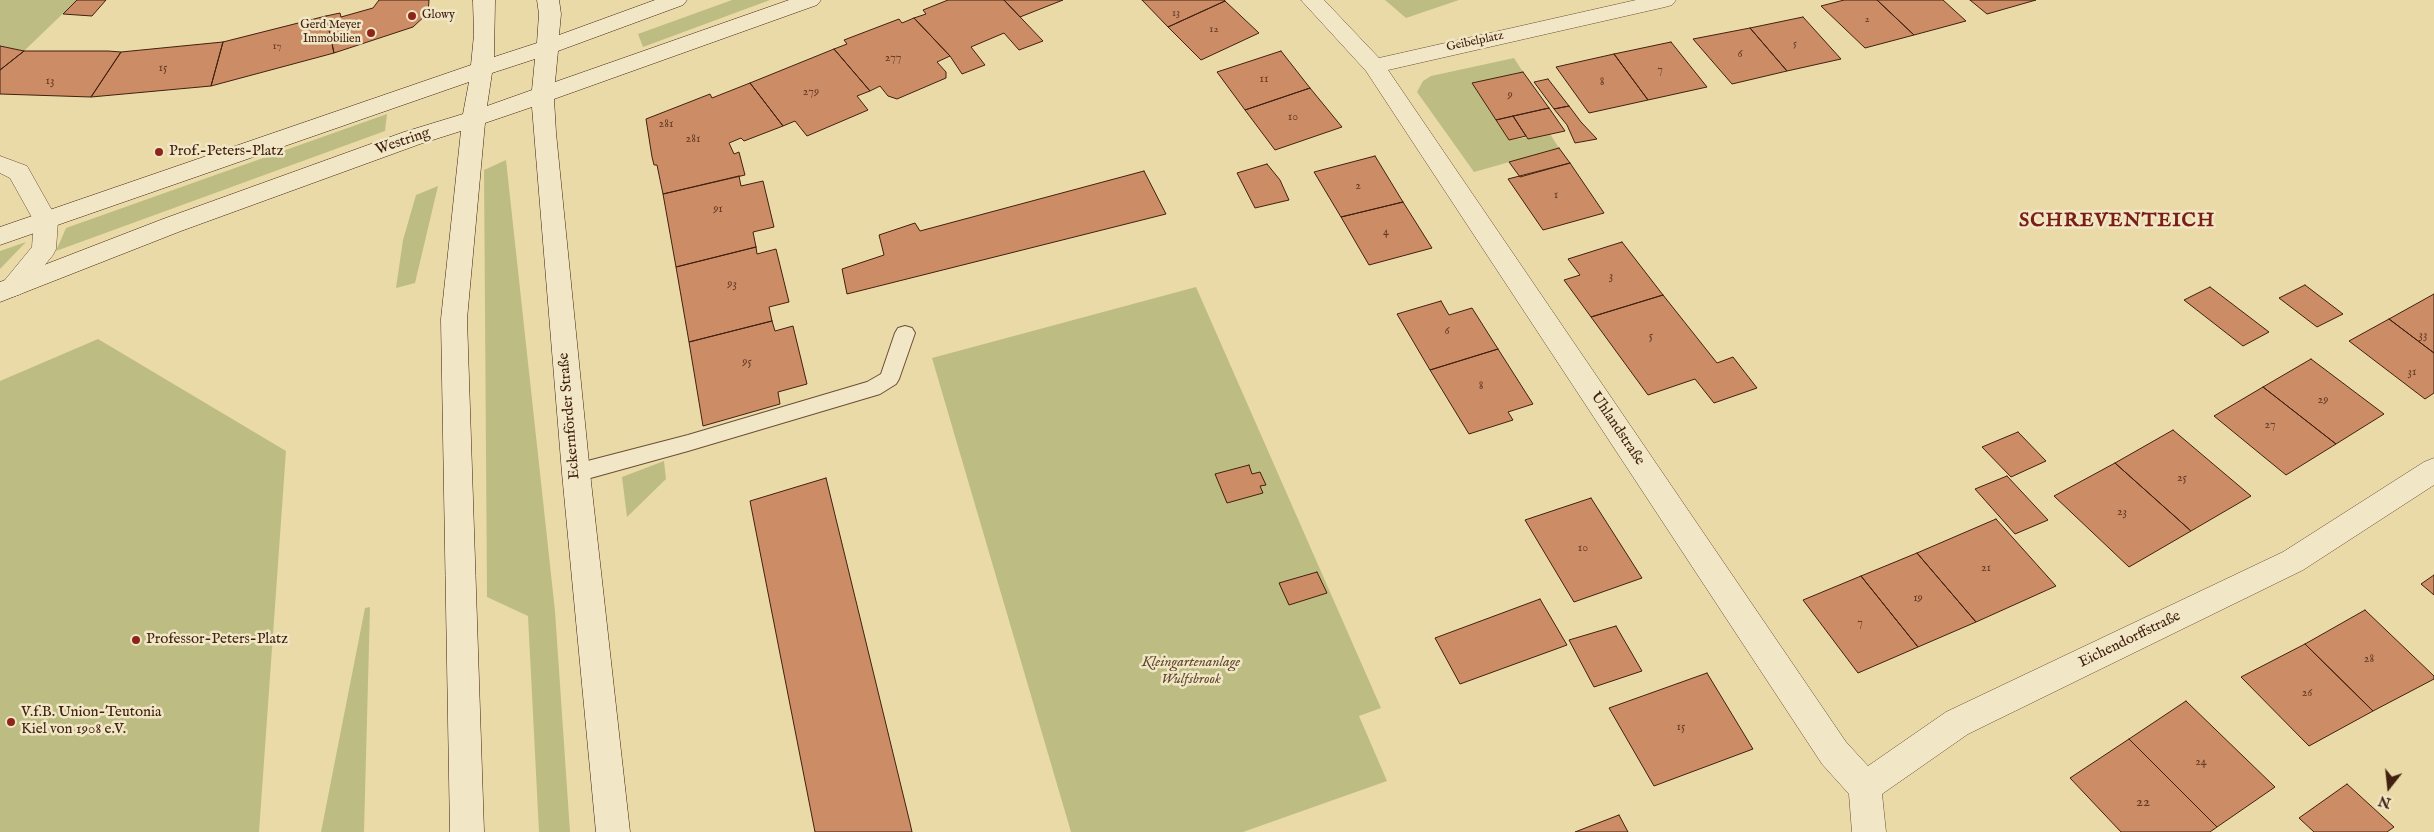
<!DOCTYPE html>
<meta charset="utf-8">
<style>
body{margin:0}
#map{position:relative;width:2434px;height:832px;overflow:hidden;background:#eadaa7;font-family:"IM FELL English",serif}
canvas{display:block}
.north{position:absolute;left:2364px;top:762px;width:50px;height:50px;-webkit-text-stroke:4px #f1e7c6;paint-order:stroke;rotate:196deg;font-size:14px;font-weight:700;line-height:20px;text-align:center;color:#412010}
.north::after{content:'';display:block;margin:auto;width:18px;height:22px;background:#412010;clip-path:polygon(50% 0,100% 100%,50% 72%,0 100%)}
</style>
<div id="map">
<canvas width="2434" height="832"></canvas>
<div class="north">N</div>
</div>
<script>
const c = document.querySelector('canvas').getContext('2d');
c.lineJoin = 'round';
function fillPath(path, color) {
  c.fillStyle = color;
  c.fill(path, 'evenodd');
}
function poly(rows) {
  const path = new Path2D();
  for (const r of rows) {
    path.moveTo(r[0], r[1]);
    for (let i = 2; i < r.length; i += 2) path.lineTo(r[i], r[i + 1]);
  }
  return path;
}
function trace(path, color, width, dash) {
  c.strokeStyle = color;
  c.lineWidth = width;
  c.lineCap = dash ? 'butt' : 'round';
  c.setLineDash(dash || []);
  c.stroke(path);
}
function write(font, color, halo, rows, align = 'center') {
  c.font = font + ' "IM FELL English",serif';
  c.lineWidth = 5;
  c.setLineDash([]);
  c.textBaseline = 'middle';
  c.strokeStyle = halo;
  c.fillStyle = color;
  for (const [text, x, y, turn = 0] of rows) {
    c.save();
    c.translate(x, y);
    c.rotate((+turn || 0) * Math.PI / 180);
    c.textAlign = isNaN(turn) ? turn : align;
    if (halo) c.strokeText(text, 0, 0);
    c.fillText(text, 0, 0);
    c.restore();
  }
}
const green = poly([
 [0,0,77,0,24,51,0,46],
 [732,0,770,0,643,47,638,34],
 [1385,0,1459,0,1406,18],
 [1514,58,1523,72,1472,83,1509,140,1550,134,1559,148,1474,172,1417,92,1423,81,1431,76],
 [387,114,385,131,56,251,66,228],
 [506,160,555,611,570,832,539,832,528,616,487,597,484,170],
 [438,186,415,283,396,288,403,240,416,195],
 [26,242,0,269,0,251],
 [1196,287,1381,708,1359,716,1387,781,1243,832,1071,832,932,358],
 [98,339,286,451,259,832,0,832,0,381],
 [664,461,666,479,627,517,622,477],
 [370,607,364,832,321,832,365,608]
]);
const building = poly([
 [77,0,106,0,92,16,63,14,77,0],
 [379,0,429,0,428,13,413,27,334,53,326,16,340,13,341,17,373,8,379,0],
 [948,0,1004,0,1043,41,1019,50,1004,33,971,47,985,65,962,74,950,56,914,18,926,14,923,10,948,0],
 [1004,0,1063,0,1020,17,1004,0],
 [1142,0,1224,0,1225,1,1168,27,1142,0],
 [1844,0,1877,0,1914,35,1865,48,1821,6,1844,0],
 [1877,0,1943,0,1966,21,1914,35,1877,0],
 [1970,0,2036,0,1987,14,1970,0],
 [1225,1,1259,33,1201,60,1168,27,1225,1],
 [326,16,334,53,211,86,223,42,326,16],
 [1803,17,1841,59,1787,71,1750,28,1803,17],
 [914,18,950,56,937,62,946,72,946,78,897,99,888,96,880,86,870,91,834,49,847,44,844,40,899,19,902,23,914,18],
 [1750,28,1787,71,1732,84,1693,39,1750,28],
 [223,42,211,86,91,97,121,52,223,42],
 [1671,42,1707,87,1648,100,1614,54,1671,42],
 [0,46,24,51,0,70,0,46],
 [834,49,870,91,857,96,868,110,807,136,795,121,783,126,750,83,834,49],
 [24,51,108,51,121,52,91,97,0,94,0,70,24,51],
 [1281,51,1310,88,1245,110,1217,72,1281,51],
 [1614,54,1648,100,1589,113,1556,67,1614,54],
 [1523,72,1549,108,1496,120,1472,83,1523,72],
 [1548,79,1569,106,1554,109,1534,82,1548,79],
 [750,83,783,126,744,141,741,138,729,143,734,154,739,152,745,175,663,194,657,165,654,165,652,157,646,119,710,94,712,98,750,83],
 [1310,88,1342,127,1275,150,1245,110,1310,88],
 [1569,106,1581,122,1597,139,1575,143,1567,125,1554,109,1569,106],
 [1549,108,1565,131,1528,139,1513,116,1549,108],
 [1513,116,1526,136,1509,140,1496,120,1513,116],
 [1559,148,1570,163,1520,177,1509,162,1559,148],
 [1375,156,1403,202,1341,217,1314,172,1375,156],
 [1570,163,1604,213,1543,230,1508,179,1570,163],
 [1267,164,1280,180,1289,200,1255,208,1237,173,1267,164],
 [1144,171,1166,214,847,294,842,269,884,255,879,235,915,223,920,231,1144,171],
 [739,176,741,186,763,181,774,227,753,232,756,247,676,267,663,194,739,176],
 [1403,202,1432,248,1369,265,1341,217,1403,202],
 [1622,242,1663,295,1591,317,1564,280,1580,275,1568,259,1622,242],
 [756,247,757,254,776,249,789,302,769,307,772,321,689,342,676,267,756,247],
 [2305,285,2343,314,2317,327,2279,298,2305,285],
 [2210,287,2269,332,2243,346,2184,300,2210,287],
 [2434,294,2434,353,2389,319,2434,294],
 [1663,295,1717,363,1733,357,1757,388,1714,403,1695,379,1648,395,1591,317,1663,295],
 [1441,301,1449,315,1472,308,1498,349,1430,370,1397,314,1441,301],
 [2389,319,2434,353,2434,393,2425,399,2349,341,2389,319],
 [772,321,775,331,793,326,807,384,778,392,780,404,703,426,689,342,772,321],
 [1498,349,1533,404,1508,412,1513,420,1469,434,1430,370,1498,349],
 [2311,359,2384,414,2336,444,2263,387,2311,359],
 [2263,387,2336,444,2286,475,2214,416,2263,387],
 [2173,430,2251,496,2191,531,2115,463,2173,430],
 [2018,432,2046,461,2011,477,1982,447,2018,432],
 [2115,463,2191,531,2129,567,2054,496,2115,463],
 [1249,465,1252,474,1260,472,1266,485,1260,486,1263,493,1227,503,1215,474,1249,465],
 [2007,476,2048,520,2015,534,1975,489,2007,476],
 [826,478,910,823,912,832,815,832,750,501,826,478],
 [1591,498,1642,578,1574,602,1525,520,1591,498],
 [1996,519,2056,586,1976,622,1917,553,1996,519],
 [1917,553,1976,622,1918,647,1861,576,1917,553],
 [1317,572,1327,593,1289,605,1279,583,1317,572],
 [2434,575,2434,595,2421,584,2434,575],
 [1861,576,1918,647,1858,673,1803,600,1861,576],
 [1540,599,1567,645,1460,684,1435,638,1540,599],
 [2365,610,2434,676,2434,679,2373,711,2305,644,2365,610],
 [1616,626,1642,671,1594,687,1569,640,1616,626],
 [2305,644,2373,711,2309,746,2241,677,2305,644],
 [1707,673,1753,749,1654,786,1609,708,1707,673],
 [2186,701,2275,787,2217,827,2129,739,2186,701],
 [2129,739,2217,827,2210,832,2121,832,2070,778,2129,739],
 [2347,784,2394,827,2387,832,2314,832,2299,818,2347,784],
 [1619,815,1628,832,1575,832,1619,815]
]);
const service = poly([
 [905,326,912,328,915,333,899,379,896,384,880,394,688,451,576,482,569,479,566,473,569,467,576,464,688,435,867,382,881,374,895,333,898,328,905,326]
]);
const minor = poly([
 [1301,0,1324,0,1379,58,1636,0,1676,0,1672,5,1665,7,1388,70,1846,742,1868,766,1946,712,2283,552,2424,462,2434,458,2434,485,2303,570,1968,734,1882,794,1886,832,1852,832,1849,794,1822,764,1366,71,1301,0],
 [0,156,27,166,58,221,56,249,53,255,21,294,12,297,3,294,0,286,32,247,34,221,10,178,0,173,0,156]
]);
const secondary = poly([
 [473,0,495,0,494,57,537,43,539,14,537,0,559,0,561,14,559,35,655,0,687,0,683,5,558,51,555,82,789,0,821,0,817,5,554,99,556,133,590,473,630,832,596,832,562,473,532,107,485,123,467,319,484,832,450,832,441,319,461,131,420,144,181,231,0,302,0,282,163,219,404,132,463,114,469,82,0,245,0,227,471,65,474,35,473,0],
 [535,59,532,90,487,106,492,73,535,59]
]);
const markers = [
 [412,16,5,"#8f2418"],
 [371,33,5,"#8f2418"],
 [159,152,5,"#8f2418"],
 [136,640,5,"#8f2418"],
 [11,722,5,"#8f2418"]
];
const farNumbernames = [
 ["13",1176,14],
 ["2",1867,20],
 ["12",1214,30],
 ["5",1795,44],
 ["17",277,47]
];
const farPoinames = [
 ["Glowy",422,16],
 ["Gerd Meyer",361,26,"right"],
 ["Immobilien",361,40,"right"]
];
const farStreetnames = [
 ["Geibelplatz",1475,42,-12]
];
const numberNames = [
 ["6",1740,55],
 ["277",893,59],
 ["15",163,69],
 ["7",1660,71],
 ["11",1264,80],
 ["13",50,82],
 ["8",1602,83],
 ["279",811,93],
 ["9",1510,96],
 ["10",1293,118],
 ["281",666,125],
 ["281",693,140],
 ["2",1358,187],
 ["1",1556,196],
 ["91",718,210],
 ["4",1386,233],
 ["3",1611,277],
 ["93",732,285],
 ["6",1447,332],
 ["33",2423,336],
 ["5",1651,337],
 ["95",747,363],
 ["31",2412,373],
 ["8",1481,387],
 ["29",2323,401],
 ["27",2270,426],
 ["25",2182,479],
 ["23",2122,513],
 ["10",1583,549],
 ["21",1986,569],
 ["19",1918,599],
 ["7",1860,624],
 ["28",2369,660],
 ["26",2307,694],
 ["15",1681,728],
 ["24",2201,763]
];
const streetNames = [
 ["Westring",403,142,-19],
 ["Eckernförder Straße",570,416,-95],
 ["Uhlandstraße",1617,429,56],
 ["Eichendorffstraße",2130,640,-26]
];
const poiNames = [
 ["Prof.-Peters-Platz",169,152],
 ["Professor-Peters-Platz",146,640],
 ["V.f.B. Union-Teutonia",21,713],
 ["Kiel von 1908 e.V.",21,730]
];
const parkNames = [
 ["Kleingartenanlage",1191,663],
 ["Wulfsbrook",1191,680]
];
const nearNumbernames = [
 ["22",2143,803]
];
const districtNames = [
 ["SCHREVENTEICH",2117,222]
];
fillPath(green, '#bdbd83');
fillPath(building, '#cc8c66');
trace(building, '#412010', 1);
trace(service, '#6b4e36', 2);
trace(minor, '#6b4e36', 1);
trace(secondary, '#412010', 1);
fillPath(service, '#f1e7c6');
fillPath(minor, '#f1e7c6');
fillPath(secondary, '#f1e7c6');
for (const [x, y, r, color] of markers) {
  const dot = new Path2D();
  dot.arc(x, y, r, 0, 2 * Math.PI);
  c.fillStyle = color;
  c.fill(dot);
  trace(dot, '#f1e7c6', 2);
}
write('11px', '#643b26', null, farNumbernames);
write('12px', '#412010', '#f1e7c6', farPoinames, 'left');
write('12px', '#412010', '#f1e7c6', farStreetnames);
write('12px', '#643b26', null, numberNames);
write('15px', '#412010', '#f1e7c6', streetNames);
write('15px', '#412010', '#f1e7c6', poiNames, 'left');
write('italic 15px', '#60472d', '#f1e7c6', parkNames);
write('15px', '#643b26', null, nearNumbernames);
c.letterSpacing = '1px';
write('bold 20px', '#7a1f14', '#f1e7c6', districtNames);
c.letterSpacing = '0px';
</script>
